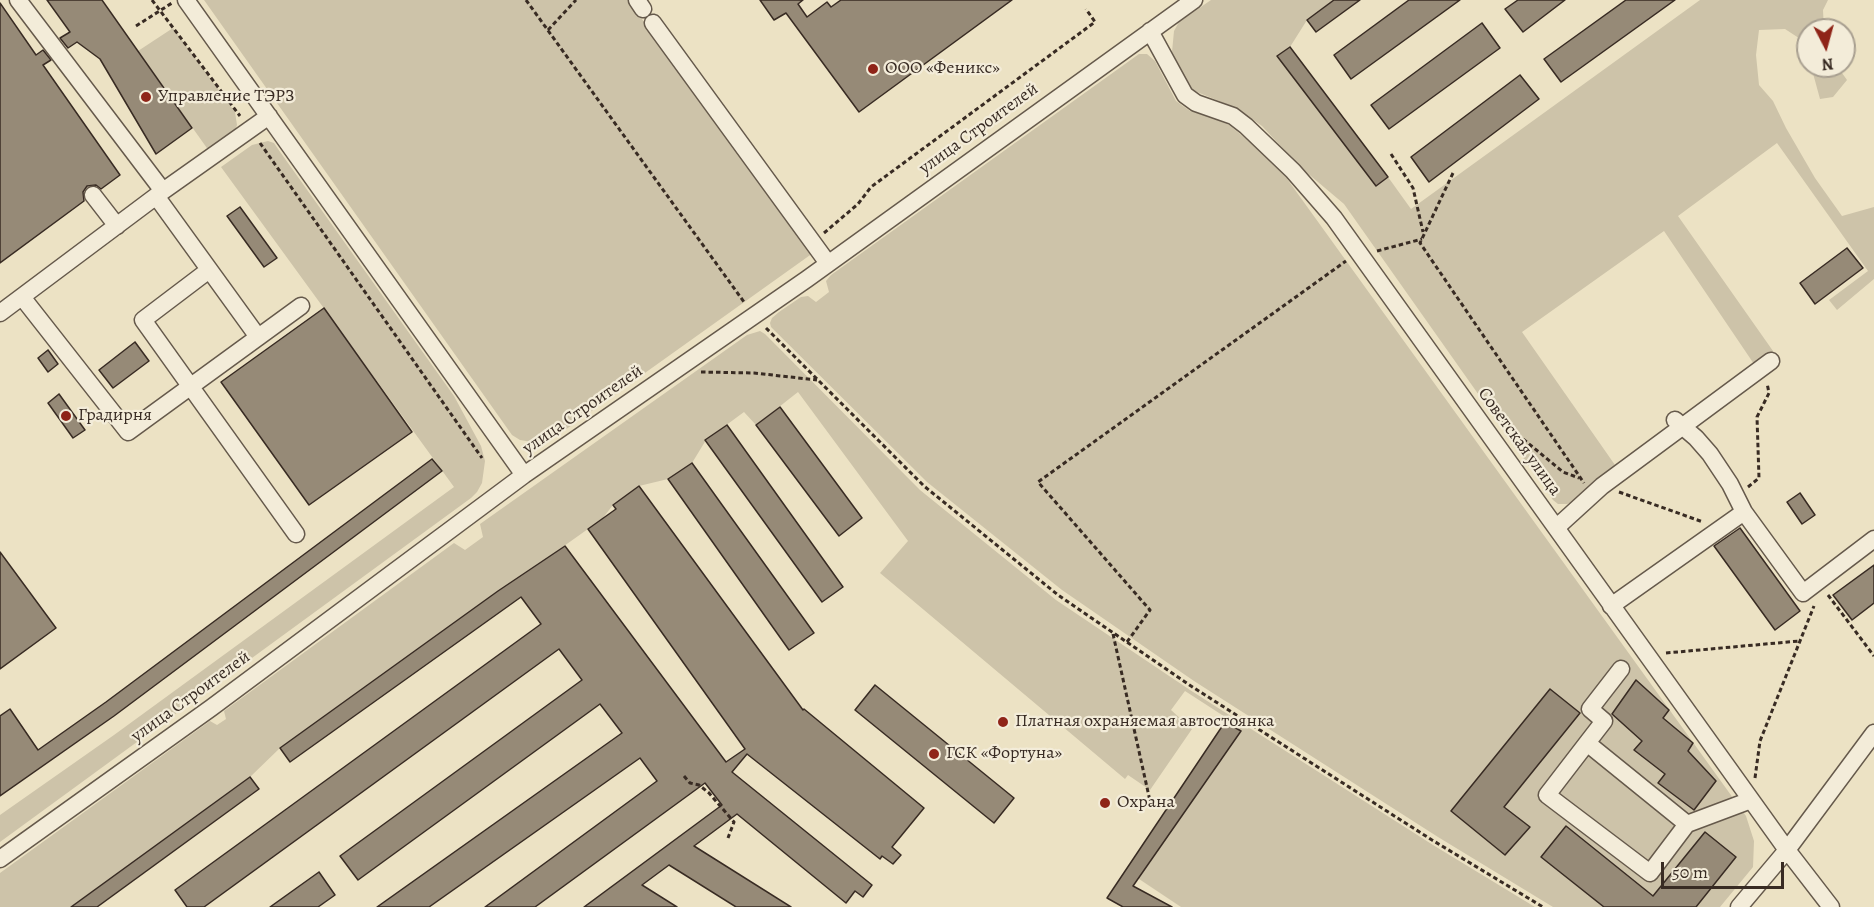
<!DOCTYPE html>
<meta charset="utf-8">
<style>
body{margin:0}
#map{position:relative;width:1874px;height:907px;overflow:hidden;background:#ece2c4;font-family:Alegreya,serif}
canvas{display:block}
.north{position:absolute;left:1796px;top:18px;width:60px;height:60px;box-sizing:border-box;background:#f3ecd9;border:2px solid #a89f90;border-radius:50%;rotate:174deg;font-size:16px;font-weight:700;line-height:24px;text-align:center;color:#382b23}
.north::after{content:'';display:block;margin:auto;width:21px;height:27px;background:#8f2418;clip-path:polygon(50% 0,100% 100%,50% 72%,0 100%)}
.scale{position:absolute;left:1661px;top:862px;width:123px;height:27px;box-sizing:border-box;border:3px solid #382b23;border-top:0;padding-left:8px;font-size:18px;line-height:21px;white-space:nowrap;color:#382b23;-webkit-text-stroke:4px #f3ecd9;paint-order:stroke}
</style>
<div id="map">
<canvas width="1874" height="907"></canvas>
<div class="north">N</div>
<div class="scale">50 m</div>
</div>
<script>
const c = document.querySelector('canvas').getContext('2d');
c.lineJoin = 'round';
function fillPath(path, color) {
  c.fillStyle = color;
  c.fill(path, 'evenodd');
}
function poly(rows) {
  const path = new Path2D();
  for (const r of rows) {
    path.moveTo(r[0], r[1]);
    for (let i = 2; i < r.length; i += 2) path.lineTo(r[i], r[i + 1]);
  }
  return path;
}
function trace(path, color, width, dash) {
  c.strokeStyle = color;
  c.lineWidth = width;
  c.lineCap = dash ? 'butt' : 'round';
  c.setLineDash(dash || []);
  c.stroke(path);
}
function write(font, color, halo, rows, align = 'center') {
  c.font = font + ' Alegreya,serif';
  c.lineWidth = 4.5;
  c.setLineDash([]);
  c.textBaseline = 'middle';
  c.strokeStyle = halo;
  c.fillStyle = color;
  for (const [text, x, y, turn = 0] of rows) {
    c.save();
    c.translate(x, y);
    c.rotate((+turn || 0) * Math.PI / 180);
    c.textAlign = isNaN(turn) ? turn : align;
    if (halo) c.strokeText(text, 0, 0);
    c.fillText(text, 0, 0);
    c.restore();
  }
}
const green = poly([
 [204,0,628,0,813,253,558,435,532,442,520,440,512,435],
 [1211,0,1334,0,1307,20,1290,47,1278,56,1376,186,1388,177,1411,209,1700,0,1828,0,1823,10,1824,30,1808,30,1808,44,1785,29,1759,30,1756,55,1759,85,1773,101,1786,128,1815,178,1842,216,1874,207,1874,279,1837,310,1829,300,1868,271,1777,143,1678,216,1773,351,1754,364,1664,231,1522,332,1615,465,1597,479,1578,500,1567,504,1558,504,1553,500,1344,204,1299,166,1262,126,1236,108,1197,92,1190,88,1183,79,1172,52,1174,31,1179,22],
 [173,28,235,112,237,125,233,135,209,151,138,51],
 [1139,54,1147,54,1155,61,1176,101,1190,111,1208,116,1229,125,1250,142,1285,176,1746,816,1754,841,1753,867,1720,907,1553,907,1438,837,1194,681,1062,590,927,482,771,327,770,323,772,318,779,312,801,297,808,296,816,302,829,292,826,281,831,275],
 [1811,66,1837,66,1847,80,1833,97,1820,99],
 [268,141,274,143,278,149,454,396,481,446,485,461,482,483,477,492,471,498,0,842,0,815,114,735,454,487,221,167,252,145],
 [760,331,765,334,920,490,1056,600,1190,690,1433,845,1535,907,1181,907,1133,875,1236,724,1185,691,1171,710,1192,729,1150,790,1128,775,1125,779,880,573,908,541,798,392,756,425,744,412,706,440,692,463,668,479,639,486,613,505,602,519,280,748,250,777,71,907,0,907,0,873,210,721,217,725,226,719,224,711,454,543,465,550,483,537,480,524,747,335]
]);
const building = poly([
 [47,0,102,0,192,128,156,154,100,59,77,42,68,48,60,38,70,32,47,0],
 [760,0,803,0,798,4,807,17,827,2,831,7,841,0,1012,0,859,112,786,13,774,20,760,0],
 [1334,0,1360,0,1316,32,1307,20,1334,0],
 [1409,0,1460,0,1351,79,1334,55,1409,0],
 [1518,0,1565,0,1523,32,1505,9,1518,0],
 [1626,0,1675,0,1561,82,1544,59,1626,0],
 [0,3,36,55,43,50,51,60,43,65,120,175,101,189,96,185,87,186,83,192,84,201,0,263,0,3],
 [1482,23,1500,48,1389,129,1371,105,1482,23],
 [1290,47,1388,177,1376,186,1277,56,1290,47],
 [1520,75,1539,99,1429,182,1411,157,1520,75],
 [240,207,277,258,264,267,227,216,240,207],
 [1847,248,1863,268,1815,304,1800,283,1847,248],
 [324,308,412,432,309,505,221,382,324,308],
 [135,342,149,361,113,388,99,370,135,342],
 [48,350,58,364,48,372,38,358,48,350],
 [59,394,85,430,73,438,48,403,59,394],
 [780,407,862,518,839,536,756,425,780,407],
 [727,425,843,587,822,602,705,440,727,425],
 [432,459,442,471,114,716,0,796,0,716,10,709,38,750,106,702,432,459],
 [692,463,814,633,789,650,668,479,692,463],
 [639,486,803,710,804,709,924,808,892,847,901,855,893,864,882,856,880,859,747,754,732,772,872,885,863,897,855,891,846,903,737,814,694,846,791,907,736,907,669,865,642,885,677,907,584,907,722,805,705,783,535,907,485,907,657,781,640,758,429,907,377,907,622,733,600,704,358,880,340,856,582,680,559,649,204,907,187,907,175,890,541,624,521,597,290,762,280,748,498,591,565,546,726,762,745,749,588,529,616,509,613,505,639,486],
 [1800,493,1815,515,1802,524,1787,502,1800,493],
 [1740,528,1800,611,1775,630,1714,546,1740,528],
 [0,552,56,628,0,669,0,552],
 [1874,565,1874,603,1852,620,1833,595,1874,565],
 [1636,680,1669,710,1663,718,1693,743,1688,751,1716,781,1694,810,1658,783,1665,774,1634,750,1642,741,1612,714,1636,680],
 [875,685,1014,798,994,823,855,710,875,685],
 [1550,689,1580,713,1504,807,1530,827,1505,855,1451,811,1550,689],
 [1225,722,1241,731,1133,886,1172,907,1123,907,1107,898,1225,722],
 [250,777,259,789,97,907,71,907,250,777],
 [1566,826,1653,896,1705,832,1736,857,1696,907,1604,907,1541,857,1566,826],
 [319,872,335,895,318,907,270,907,319,872]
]);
const path = poly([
 [152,0,240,116],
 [526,0,744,302],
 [136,26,172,3],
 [548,30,576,0],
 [260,143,482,458],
 [1391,154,1413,188,1423,232],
 [1453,173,1420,243,1584,483],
 [824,233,858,204,871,187,1095,22,1086,9],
 [1377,251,1422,239],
 [766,328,924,486,1058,595,1191,686,1432,840,1543,907],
 [701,372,754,373,817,380],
 [1500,420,1563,472,1579,478],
 [1748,487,1759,478,1757,417,1769,393,1767,383],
 [1619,492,1703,522],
 [1828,595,1874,656],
 [1113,634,1150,801],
 [1127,642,1150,610,1038,482,1346,261],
 [1666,653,1799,641],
 [684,776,690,783,699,785,709,793,734,822,728,838],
 [1755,778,1760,741,1814,606]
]);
const minor = poly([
 [18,0,163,191],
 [186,0,524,475],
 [637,0,643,9],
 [653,23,827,262],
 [1150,31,1185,95,1196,103,1233,116,1246,126,1293,171,1334,218,1787,850,1831,907],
 [93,195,117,226],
 [156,196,258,337],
 [209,270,143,320,296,534],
 [22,297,128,432,301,306],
 [0,313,163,191,269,116],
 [1675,420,1696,438,1710,454,1730,484,1744,512],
 [1557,527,1602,486,1771,361],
 [1611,606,1744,512,1803,593,1874,539],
 [1587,743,1604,721,1590,709,1621,669],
 [1687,824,1587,743,1547,795,1650,873,1687,824,1751,800],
 [0,859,211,708,524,475,807,279,1194,0],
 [1739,907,1787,850,1874,733]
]);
const markers = [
 [873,69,6,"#8f2418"],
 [146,97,6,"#8f2418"],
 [66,416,6,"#8f2418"],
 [1003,722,6,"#8f2418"],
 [934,754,6,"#8f2418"],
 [1105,803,6,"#8f2418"]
];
const poiNames = [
 ["ООО «Феникс»",885,69],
 ["Управление ТЭРЗ",158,97],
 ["Градирня",78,416],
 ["Платная охраняемая автостоянка",1015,722],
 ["ГСК «Фортуна»",946,754],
 ["Охрана",1117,803]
];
const streetNames = [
 ["улица Строителей",979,129,-36],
 ["улица Строителей",583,410,-35],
 ["Советская улица",1519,442,54],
 ["улица Строителей",191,697,-36]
];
fillPath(green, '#cdc3a9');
fillPath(building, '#968a77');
trace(building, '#382b23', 1.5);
trace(minor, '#65594b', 19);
trace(path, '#382b23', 3, [4.5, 3]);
trace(minor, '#f3ecd9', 16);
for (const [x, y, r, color] of markers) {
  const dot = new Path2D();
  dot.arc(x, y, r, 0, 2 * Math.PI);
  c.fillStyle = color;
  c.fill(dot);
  trace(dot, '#f3ecd9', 2);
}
write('18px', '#382b23', '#f3ecd9', poiNames, 'left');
write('18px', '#382b23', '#f3ecd9', streetNames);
</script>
